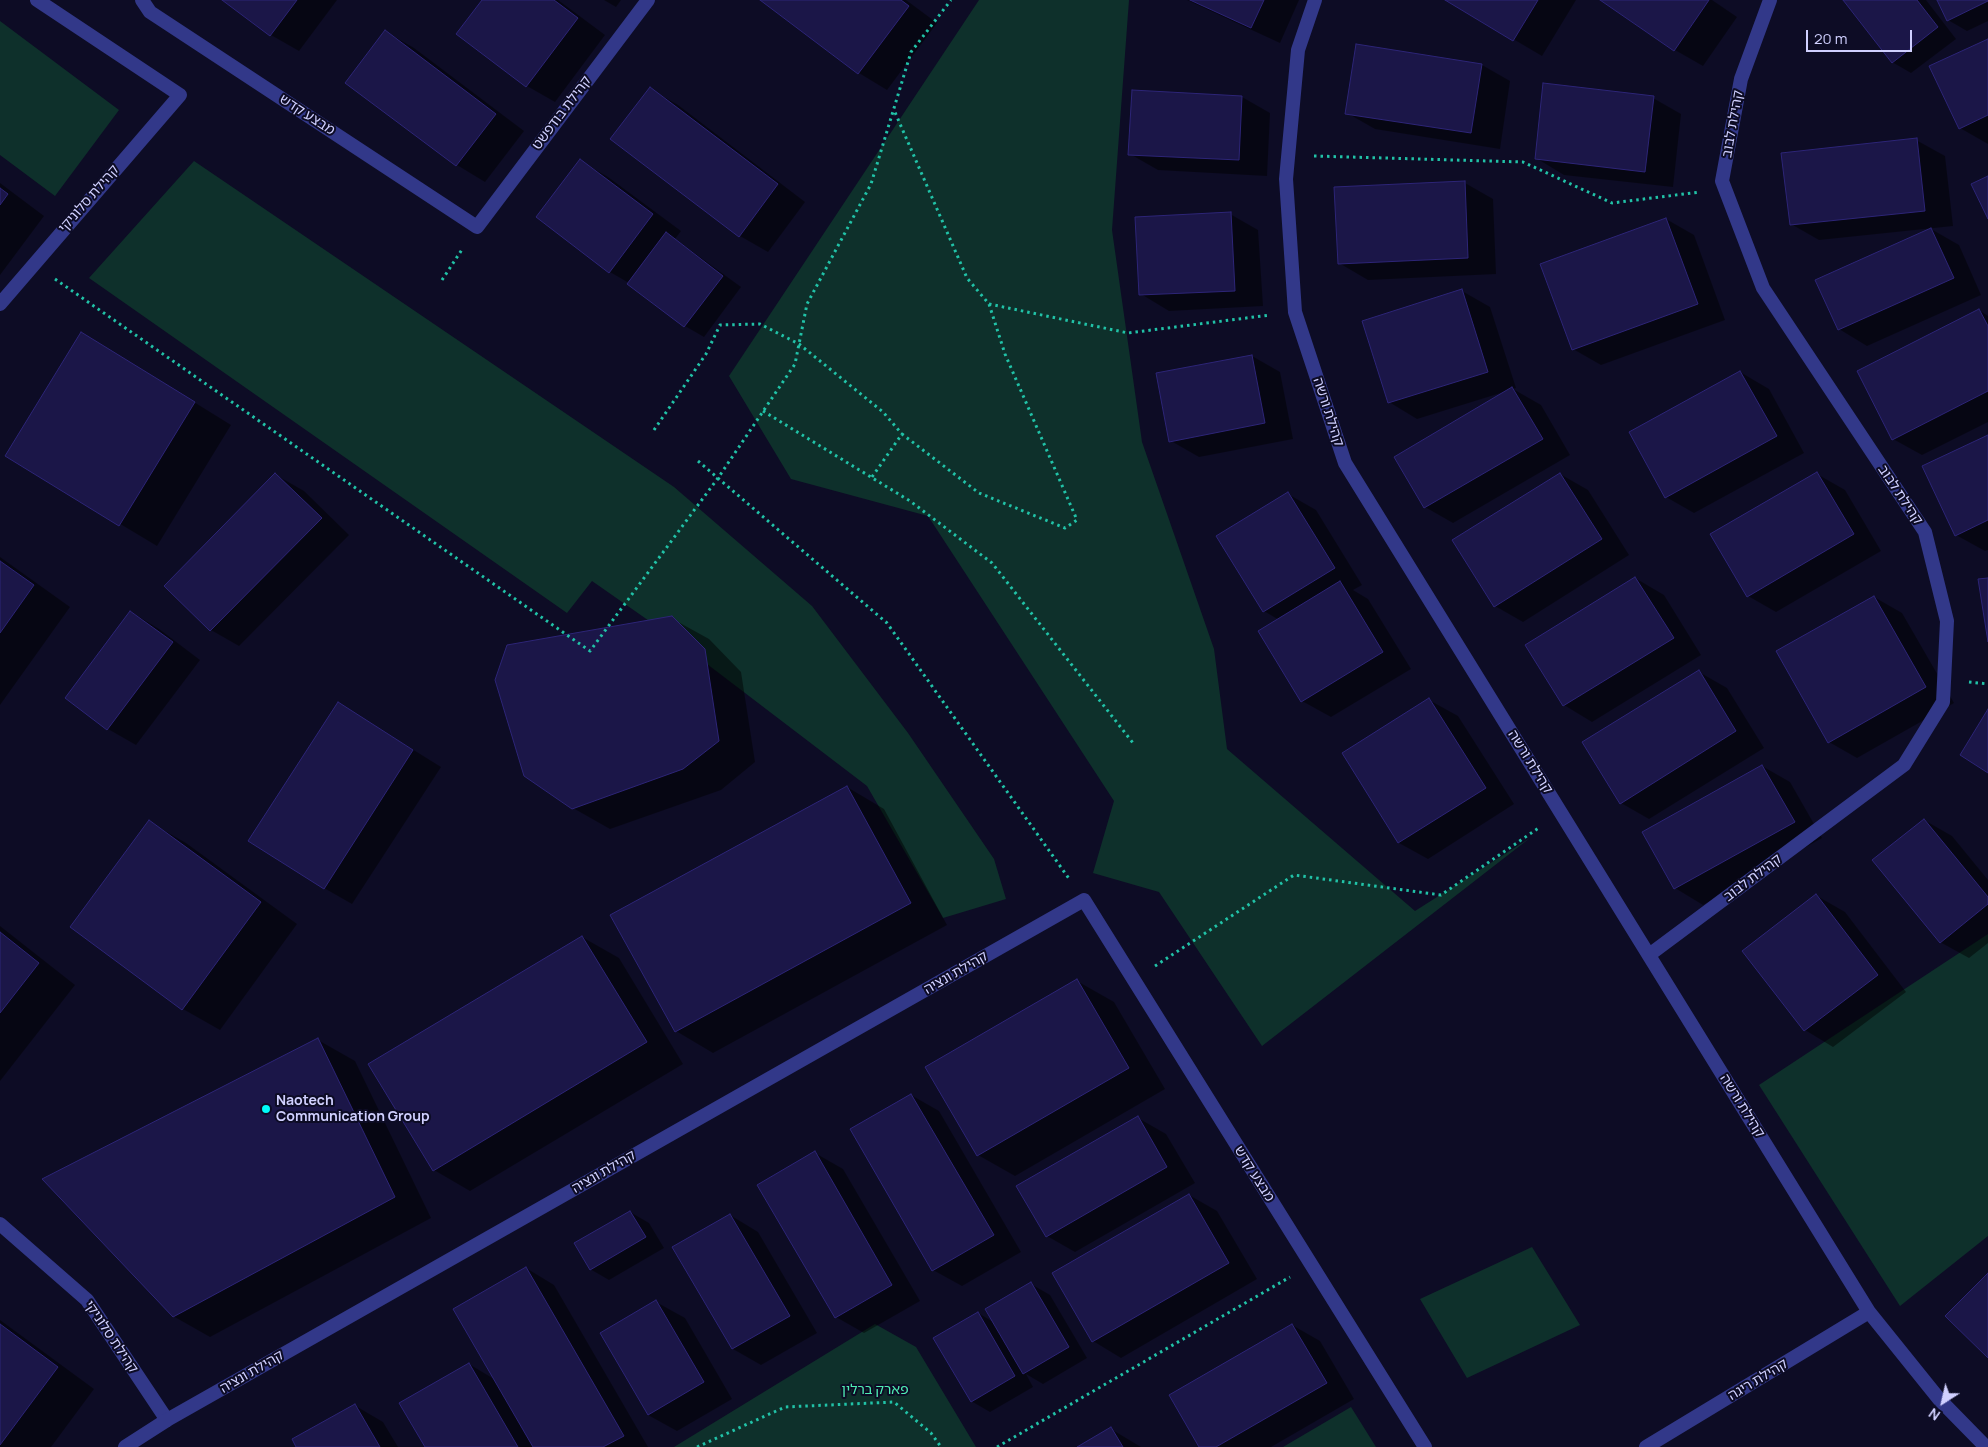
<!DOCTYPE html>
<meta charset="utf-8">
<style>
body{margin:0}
#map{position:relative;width:1988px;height:1447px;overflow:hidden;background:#0d0c25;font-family:Manrope,sans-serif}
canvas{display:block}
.north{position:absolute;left:1918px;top:1377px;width:50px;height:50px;-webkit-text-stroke:4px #0d0c25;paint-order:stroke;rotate:215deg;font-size:14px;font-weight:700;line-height:20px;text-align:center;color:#d0d0ff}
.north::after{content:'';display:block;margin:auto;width:18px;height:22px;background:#d0d0ff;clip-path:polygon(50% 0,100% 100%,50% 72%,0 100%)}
.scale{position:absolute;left:1806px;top:30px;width:106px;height:22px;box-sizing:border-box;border:2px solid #d0d0ff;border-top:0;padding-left:6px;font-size:15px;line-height:18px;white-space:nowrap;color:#d0d0ff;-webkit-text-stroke:4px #0d0c25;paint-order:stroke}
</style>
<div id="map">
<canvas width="1988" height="1447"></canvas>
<div class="north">N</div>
<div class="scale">20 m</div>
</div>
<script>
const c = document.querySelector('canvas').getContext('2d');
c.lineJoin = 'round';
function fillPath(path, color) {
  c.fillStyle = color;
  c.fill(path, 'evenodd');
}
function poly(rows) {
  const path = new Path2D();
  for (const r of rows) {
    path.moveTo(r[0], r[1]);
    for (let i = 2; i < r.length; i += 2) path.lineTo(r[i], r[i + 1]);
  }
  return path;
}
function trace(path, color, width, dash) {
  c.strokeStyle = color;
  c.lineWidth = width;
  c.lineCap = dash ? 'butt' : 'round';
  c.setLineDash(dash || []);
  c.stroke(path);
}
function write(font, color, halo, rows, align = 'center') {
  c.font = font + ' Manrope,"Noto Sans Hebrew",sans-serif';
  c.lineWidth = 4;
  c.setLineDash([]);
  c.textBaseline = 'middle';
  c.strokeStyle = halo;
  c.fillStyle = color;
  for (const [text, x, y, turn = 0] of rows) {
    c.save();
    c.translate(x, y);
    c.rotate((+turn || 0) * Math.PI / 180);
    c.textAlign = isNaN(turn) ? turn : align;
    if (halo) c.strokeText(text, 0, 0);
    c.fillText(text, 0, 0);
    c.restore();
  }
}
const green = poly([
 [979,0,1129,0,1112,230,1142,442,1214,649,1227,749,1415,911,1530,838,1262,1046,1159,892,1093,873,1114,801,928,516,791,479,729,376],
 [0,21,119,110,55,196,0,155],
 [194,161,674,487,812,606,908,733,994,859,1006,899,943,918,867,786,665,632,592,581,567,613,89,278],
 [1988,934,1988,1236,1900,1306,1759,1085],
 [1532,1247,1580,1325,1467,1378,1420,1299],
 [875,1324,916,1347,976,1447,674,1447],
 [1351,1407,1376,1447,1283,1447]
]);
const shadow = poly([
 [224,0,337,0,299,51,271,35],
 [483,0,558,0,605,35,555,102,527,86],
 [604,0,621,0,616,7],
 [762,0,906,0,937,23,887,90,859,73],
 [1187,0,1299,0,1280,43],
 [1447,0,1576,0,1542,56],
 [1602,0,1712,0,1737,17,1703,66,1675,50],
 [1845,0,1926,0,1956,39,1911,73,1892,62],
 [1938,0,1988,0,1988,21,1967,31,1948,20],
 [386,32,414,48,524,131,485,182,457,165,347,83],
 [1988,40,1988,144,1960,128],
 [1482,65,1510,81,1500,149,1375,129,1347,113],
 [650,89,678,105,805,202,768,252,740,236],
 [1242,97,1270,113,1267,176,1158,170,1130,154],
 [1653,98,1681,114,1673,187,1564,175,1536,158],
 [1916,140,1945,156,1953,226,1819,240,1791,224],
 [580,161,608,177,681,231,675,239,741,287,704,337,685,326,629,283,610,272],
 [0,183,44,216,0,275],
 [1465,183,1493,199,1496,274,1368,280,1339,263],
 [1230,214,1258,230,1263,306,1169,311,1141,294],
 [1666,219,1694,235,1725,320,1601,365,1573,349],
 [1931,229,1959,245,1981,295,1867,346,1839,329],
 [1462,291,1490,307,1516,388,1513,389,1541,405,1570,455,1453,523,1425,507,1507,391,1417,419,1389,402],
 [1979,310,1988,316,1988,422,1922,455,1893,439],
 [118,355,231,425,157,546,7,456],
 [1252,356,1280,372,1293,439,1199,457,1171,441],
 [1740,372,1769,389,1804,453,1694,513,1666,497],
 [1988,436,1988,550,1985,551,1956,535],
 [1560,474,1588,490,1629,555,1523,622,1495,606],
 [1817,474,1845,490,1881,551,1776,612,1748,596],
 [276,475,304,491,349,535,239,646,211,630,166,586],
 [1288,494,1316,510,1362,585,1353,590,1368,599,1411,669,1331,717,1302,701,1279,620,1264,611],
 [0,557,70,607,0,705],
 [1635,578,1664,595,1701,655,1592,722,1564,705,1527,645],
 [1874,597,1902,613,1954,703,1857,758,1829,742],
 [131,612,159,629,200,660,136,745,108,729,67,698],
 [671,618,709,639,741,672,755,762,721,790,610,829,573,808],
 [1699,672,1727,688,1764,748,1649,819,1621,803],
 [1429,700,1458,716,1514,804,1428,859,1399,843,1343,754],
 [338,703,441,767,352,904,324,888],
 [1762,766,1790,782,1822,838,1703,905,1675,888,1643,833],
 [847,787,884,809,947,925,713,1053,676,1031],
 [1924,820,1952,836,1988,880,1988,943,1969,958,1940,942],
 [149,822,186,843,297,924,220,1030,183,1009,72,927],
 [1817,896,1845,912,1906,992,1833,1047,1805,1030,1744,951],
 [0,926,75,985,0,1081],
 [582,937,619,958,683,1064,470,1191,434,1170],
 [1077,981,1114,1002,1165,1089,1015,1176,978,1155],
 [318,1040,355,1061,431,1218,210,1337,173,1316],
 [911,1095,939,1111,1021,1252,962,1286,933,1270],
 [1138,1118,1166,1134,1195,1183,1075,1252,1047,1236],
 [815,1153,843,1169,920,1301,864,1333,836,1317],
 [1189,1195,1217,1211,1257,1279,1121,1358,1093,1341],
 [630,1212,649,1223,664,1248,609,1280,590,1269],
 [730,1215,758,1232,817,1333,761,1365,733,1349],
 [526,1268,554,1285,648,1447,427,1447,469,1364,494,1379],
 [1031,1284,1050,1295,1087,1358,1043,1384,1026,1374,1033,1387,990,1412,971,1401,978,1313,995,1323],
 [656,1302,685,1318,732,1399,677,1431,648,1415],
 [0,1320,94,1389,51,1447,0,1447],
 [1292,1325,1320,1341,1354,1399,1271,1447,1200,1447],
 [354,1405,383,1422,398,1447,298,1447],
 [1111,1429,1141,1447,1080,1447]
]);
const building = poly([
 [222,0,297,0,270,36,222,0],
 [482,0,554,0,578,18,526,87,456,34,482,0],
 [760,0,901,0,909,6,858,74,760,0],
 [1190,0,1264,0,1251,28,1190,0],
 [1445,0,1538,0,1513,41,1445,0],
 [1600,0,1709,0,1674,51,1600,0],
 [1843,0,1917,0,1938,27,1892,63,1843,0],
 [1937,0,1988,0,1988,1,1947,21,1937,0],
 [385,30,496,114,456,166,345,83,385,30],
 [1988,39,1988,115,1959,129,1929,66,1988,39],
 [1356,44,1482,64,1471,133,1345,114,1356,44],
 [1543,83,1654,96,1645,172,1535,159,1543,83],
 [650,87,778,184,739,237,610,139,650,87],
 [1132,90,1242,96,1239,160,1128,155,1132,90],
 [1917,138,1925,211,1790,225,1781,153,1917,138],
 [580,159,653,214,609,273,536,217,580,159],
 [1988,176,1988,219,1971,184,1988,176],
 [1465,181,1468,258,1338,264,1334,187,1465,181],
 [0,188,8,194,0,205,0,188],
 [1231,212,1235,291,1139,295,1135,217,1231,212],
 [1666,218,1698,304,1572,350,1540,264,1666,218],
 [1931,228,1954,278,1838,330,1815,280,1931,228],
 [666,232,723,276,684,327,627,284,666,232],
 [1462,289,1488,372,1388,403,1362,321,1462,289],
 [1979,309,1988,326,1988,391,1892,440,1857,371,1979,309],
 [81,332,195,402,119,526,5,456,81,332],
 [1252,355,1265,423,1169,442,1156,373,1252,355],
 [1740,371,1777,436,1665,498,1629,432,1740,371],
 [1512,387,1543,439,1424,508,1394,457,1512,387],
 [1988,435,1988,520,1955,536,1922,466,1988,435],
 [1817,472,1854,534,1747,597,1710,534,1817,472],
 [275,473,322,518,210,631,164,586,275,473],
 [1560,473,1602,539,1494,607,1452,540,1560,473],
 [1288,492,1335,568,1263,612,1216,536,1288,492],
 [0,561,34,585,0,633,0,561],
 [1635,577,1674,638,1563,706,1525,645,1635,577],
 [1988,578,1988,642,1978,579,1988,578],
 [1340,581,1383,652,1301,702,1258,631,1340,581],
 [1874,596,1926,687,1828,743,1776,651,1874,596],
 [130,611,173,642,107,730,65,698,130,611],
 [672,616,705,649,719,741,683,769,572,809,524,776,495,680,507,645,672,616],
 [1699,670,1736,731,1620,804,1582,742,1699,670],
 [1429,698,1486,788,1398,843,1342,753,1429,698],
 [338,702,413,750,324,889,248,841,338,702],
 [1988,709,1988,773,1960,755,1988,709],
 [1762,765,1795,822,1674,889,1642,832,1762,765],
 [847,786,911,903,675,1032,610,915,847,786],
 [1924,819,1988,897,1988,904,1940,943,1872,860,1924,819],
 [149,820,261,902,182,1010,70,927,149,820],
 [1816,894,1878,975,1804,1031,1742,951,1816,894],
 [0,932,39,963,0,1013,0,932],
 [582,936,647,1042,433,1171,368,1064,582,936],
 [1077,979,1129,1068,977,1156,925,1067,1077,979],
 [318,1038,395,1197,173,1317,42,1179,318,1038],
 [911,1094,994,1235,932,1271,850,1129,911,1094],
 [1138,1116,1167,1167,1046,1237,1016,1186,1138,1116],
 [815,1151,892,1285,835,1318,757,1185,815,1151],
 [1189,1194,1229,1263,1092,1342,1052,1273,1189,1194],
 [630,1211,646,1237,590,1270,574,1243,630,1211],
 [730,1214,790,1316,732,1349,672,1247,730,1214],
 [526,1267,624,1436,603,1447,533,1447,453,1309,526,1267],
 [1988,1273,1988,1358,1945,1316,1988,1273],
 [1031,1282,1069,1347,1023,1374,985,1309,1031,1282],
 [656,1300,704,1382,648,1415,600,1333,656,1300],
 [978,1312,1015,1376,971,1402,933,1338,978,1312],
 [0,1324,58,1367,0,1445,0,1324],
 [1292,1324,1327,1383,1216,1447,1199,1447,1169,1395,1292,1324],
 [469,1363,518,1447,425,1447,399,1403,469,1363],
 [355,1404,380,1447,296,1447,292,1439,355,1404],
 [1111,1427,1123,1447,1077,1447,1111,1427]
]);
const path = poly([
 [1314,156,1523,162,1612,203,1700,192],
 [55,279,590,651,718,478,795,364,807,304,871,184,911,52,951,0],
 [442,280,463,248],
 [989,304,1128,333,1270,315],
 [763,411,910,501,992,563,1133,743],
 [654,430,706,354,720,325,760,324,799,344,883,412,902,434],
 [698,461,887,623,1070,880],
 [872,477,902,434,979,493,1065,528,1077,520,1005,354,989,304,967,278,894,110],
 [1969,682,1988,684],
 [1155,966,1294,875,1441,895,1540,827],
 [697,1447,785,1407,894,1402,931,1433,941,1447],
 [997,1447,1290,1277]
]);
const minor = poly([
 [142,0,150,12,477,227,648,0],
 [1315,0,1298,50,1286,179,1295,312,1345,463,1869,1312,1939,1399,1986,1447],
 [0,304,180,95,37,0],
 [1649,955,1904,765,1943,702,1947,621,1925,532,1763,288,1722,181,1741,79,1770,0],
 [0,1224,87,1300,167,1420],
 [1646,1447,1869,1312]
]);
const tertiary = poly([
 [125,1447,167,1420,1084,900,1425,1447]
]);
const markers = [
 [266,1109,5,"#00fbf9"]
];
const streetNames = [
 ["קהילת בודפשט",562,113,-53],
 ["מבצע קדש",307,115,33],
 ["קהילת לבוב",1733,124,-80],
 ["קהילת סלוניקי",89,199,-49],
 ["קהילת ורשה",1328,412,72],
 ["קהילת לבוב",1900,495,56],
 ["קהילת ורשה",1530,762,58],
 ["קהילת לבוב",1753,878,-37],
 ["קהילת ונציה",956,973,-30],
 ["קהילת ורשה",1742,1106,58],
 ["קהילת ונציה",604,1172,-30],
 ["מבצע קדש",1254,1174,58],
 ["קהילת סלוניקי",111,1337,56],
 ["קהילת ונציה",252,1372,-30],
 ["קהילת ריגה",1758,1380,-31]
];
const poiNames = [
 ["Naotech",276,1101],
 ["Communication Group",276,1117]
];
const parkNames = [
 ["פארק ברלין",875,1390]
];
fillPath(green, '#0e302b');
fillPath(shadow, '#0007');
fillPath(building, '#1b1648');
trace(building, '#2d2577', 1);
trace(path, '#21c2a7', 3, [2.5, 4]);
trace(minor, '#323889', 14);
trace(tertiary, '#323889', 14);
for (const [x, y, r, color] of markers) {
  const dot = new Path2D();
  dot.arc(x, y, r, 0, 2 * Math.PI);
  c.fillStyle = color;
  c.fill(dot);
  trace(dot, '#0d0c25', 2);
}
write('14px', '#d0d0ff', '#0d0c25', streetNames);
write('bold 14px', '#d0d0ff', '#0d0c25', poiNames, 'left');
write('14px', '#4fecb4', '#0d0c25', parkNames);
</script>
